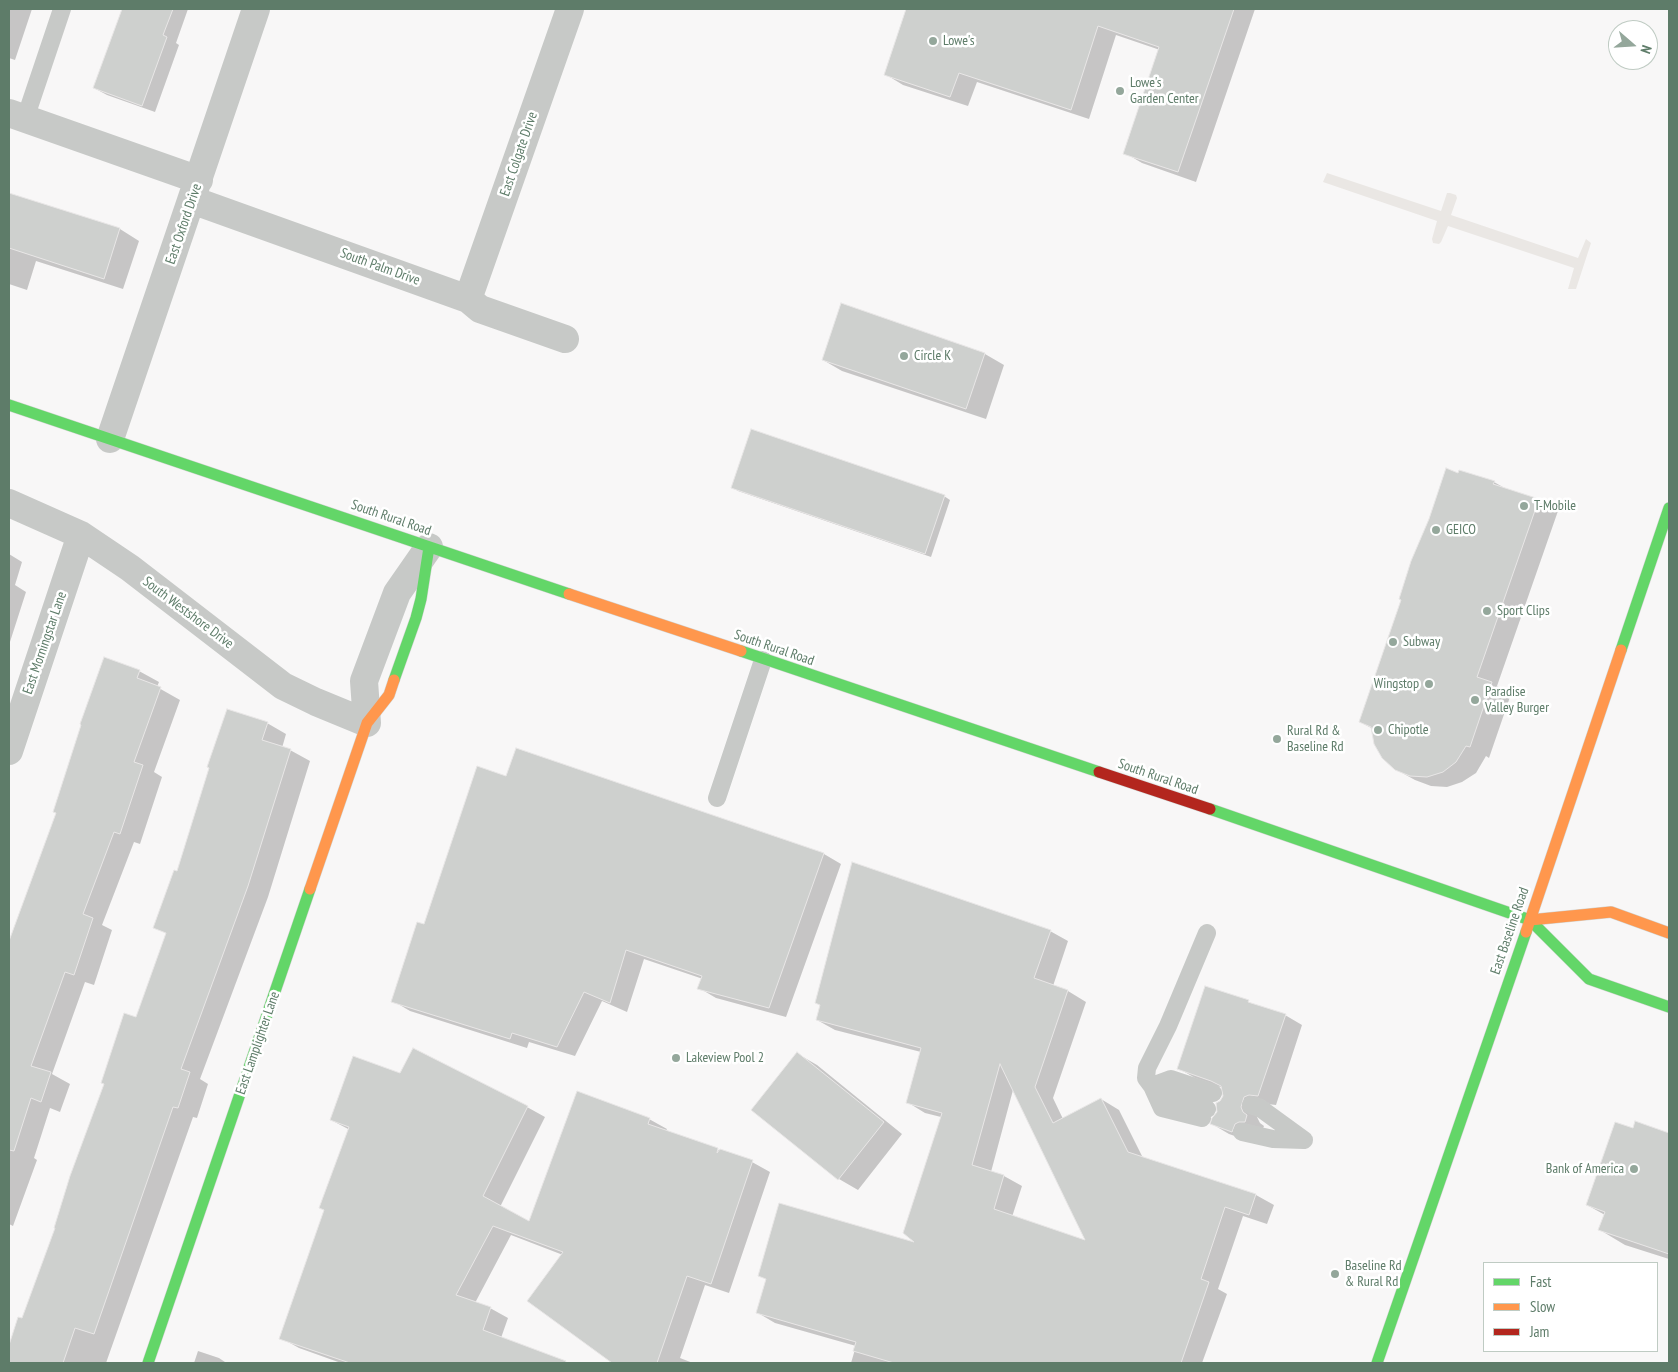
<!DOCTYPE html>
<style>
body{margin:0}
#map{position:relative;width:1678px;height:1372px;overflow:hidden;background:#f8f7f7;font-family:"PT Sans Narrow",sans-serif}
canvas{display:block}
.frame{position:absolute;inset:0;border:10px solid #5e7c69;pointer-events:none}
.legend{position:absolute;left:1483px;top:1262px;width:175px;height:90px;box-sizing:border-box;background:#fff;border:1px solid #bfcbc3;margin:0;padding:6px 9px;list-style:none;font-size:15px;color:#5e7c69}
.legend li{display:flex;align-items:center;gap:10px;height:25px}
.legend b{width:25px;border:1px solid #bfcbc3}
.north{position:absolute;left:1608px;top:20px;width:50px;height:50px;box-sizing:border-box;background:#fff;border:1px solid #bfcbc3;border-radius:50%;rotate:109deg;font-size:14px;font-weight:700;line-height:20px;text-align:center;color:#5e7c69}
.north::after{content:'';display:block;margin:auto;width:18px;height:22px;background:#94a79b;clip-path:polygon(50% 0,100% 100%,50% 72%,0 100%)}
</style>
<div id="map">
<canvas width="1678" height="1372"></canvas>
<div class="frame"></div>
<ul class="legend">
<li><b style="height:6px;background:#63d668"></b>Fast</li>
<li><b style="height:6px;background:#ff974d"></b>Slow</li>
<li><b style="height:6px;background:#b3261e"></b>Jam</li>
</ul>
<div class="north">N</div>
</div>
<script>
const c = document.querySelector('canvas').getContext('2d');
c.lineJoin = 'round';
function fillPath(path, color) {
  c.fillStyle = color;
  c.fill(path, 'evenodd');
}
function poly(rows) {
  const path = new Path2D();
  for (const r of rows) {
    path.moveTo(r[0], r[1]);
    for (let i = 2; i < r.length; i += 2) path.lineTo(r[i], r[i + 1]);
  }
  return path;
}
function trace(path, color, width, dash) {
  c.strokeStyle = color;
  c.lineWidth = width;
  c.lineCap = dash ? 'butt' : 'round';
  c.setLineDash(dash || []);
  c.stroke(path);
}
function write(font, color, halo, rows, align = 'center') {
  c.font = font + ' "PT Sans Narrow",sans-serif';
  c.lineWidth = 5;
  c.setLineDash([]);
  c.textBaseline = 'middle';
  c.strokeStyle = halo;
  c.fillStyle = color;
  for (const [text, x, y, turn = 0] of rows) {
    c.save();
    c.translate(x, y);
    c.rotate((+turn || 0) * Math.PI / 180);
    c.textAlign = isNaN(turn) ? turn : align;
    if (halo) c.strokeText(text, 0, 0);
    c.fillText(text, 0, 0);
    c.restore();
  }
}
const green = poly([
 [1327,173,1441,211,1447,193,1450,193,1456,195,1457,198,1451,215,1578,258,1586,239,1591,243,1576,289,1568,289,1574,268,1448,226,1441,242,1439,244,1433,243,1432,239,1437,221,1323,182]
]);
const shadow = poly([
 [9,9,32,9,15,60,9,58],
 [124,9,188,9,176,43,179,45,155,112,107,95,94,88],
 [907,9,1255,9,1196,182,1142,163,1125,153,1160,50,1116,35,1089,119,977,82,968,106,903,85,885,74],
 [9,194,120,229,139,241,123,289,36,261,27,290,9,284],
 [842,305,985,354,1004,365,986,419,842,371,823,360],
 [1458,475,1494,482,1508,490,1538,500,1558,511,1497,686,1511,694,1489,758,1486,756,1476,773,1462,782,1447,787,1431,786,1415,780,1395,769,1373,729,1360,722],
 [732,487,944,496,950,500,931,557,738,491],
 [9,554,22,562,15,585,26,592,9,645],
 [139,671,159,682,157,687,180,700,154,772,162,777,140,844,134,842,102,925,112,930,94,985,85,982,52,1074,70,1084,60,1112,50,1108,34,1158,37,1160,13,1226,9,1224,9,943,57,813],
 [267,723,286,734,282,748,290,750,310,761,268,897,200,1079,208,1084,197,1118,193,1117,106,1363,9,1363,9,1349,19,1318,23,1320,167,934,155,927,177,873],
 [517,750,824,854,841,864,786,1017,716,998,699,988,703,979,644,959,627,1012,602,1001,575,1056,529,1042,527,1048,410,1011,393,1001,425,926,507,778],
 [1050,931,1068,941,1053,986,1068,991,1086,1002,1053,1098,1063,1119,1101,1099,1119,1110,1143,1158,1256,1195,1274,1205,1267,1224,1243,1216,1218,1289,1227,1294,1202,1363,851,1363,856,1346,775,1323,758,1313,767,1280,760,1276,920,1245,941,1117,925,1113,907,1102,921,1052,835,1030,817,1020,821,1006,816,1003],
 [1013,1090,1088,1243,1012,1217,1022,1186,1004,1176,991,1172],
 [1248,1002,1255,1006,1285,1015,1302,1025,1276,1105,1267,1104,1261,1107,1257,1117,1260,1123,1264,1126,1262,1131,1249,1141,1229,1134,1212,1124,1218,1112,1224,1096,1223,1088,1195,1078,1178,1068],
 [798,1054,817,1065,902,1134,858,1190,839,1179],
 [401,1074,527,1107,545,1117,500,1207,530,1223,649,1119,667,1129,666,1131,752,1162,770,1172,729,1293,705,1285,680,1358,693,1363,614,1363,529,1301,563,1255,511,1235,475,1303,490,1308,508,1318,501,1338,567,1363,341,1363,299,1348,281,1338,326,1210,350,1130,331,1120],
 [1636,1123,1669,1135,1669,1259,1625,1245,1600,1230,1605,1215,1587,1205,1634,1130],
 [198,1351,219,1358,225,1362,225,1363,194,1363]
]);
const building = poly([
 [122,9,173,9,163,35,167,37,142,106,93,88,122,9],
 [906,9,1234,9,1178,172,1123,154,1159,47,1098,26,1071,110,959,73,950,97,884,75,906,9],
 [9,193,120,228,104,279,9,248,9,193],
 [841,303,985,353,966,409,822,360,841,303],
 [751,429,945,495,925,554,731,488,751,429],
 [1446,468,1458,473,1459,470,1495,481,1493,484,1539,499,1477,677,1492,682,1470,747,1466,746,1456,762,1443,772,1427,777,1410,776,1395,770,1382,758,1374,744,1371,727,1359,722,1401,600,1399,599,1411,561,1429,519,1446,468],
 [104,657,140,670,137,678,161,687,134,762,143,765,120,834,114,832,83,914,93,918,74,975,65,972,31,1066,51,1072,41,1102,31,1098,14,1151,9,1150,9,941,56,813,53,812,81,725,80,724,104,657],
 [227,709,268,722,262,740,291,749,248,886,181,1069,190,1072,178,1108,173,1107,94,1334,75,1328,63,1363,9,1363,9,1345,18,1317,22,1318,55,1228,54,1228,70,1176,104,1084,101,1083,124,1013,136,1017,166,933,153,928,174,870,177,871,209,768,207,767,227,709],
 [516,748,824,853,769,1008,697,989,702,976,626,950,610,1003,584,992,557,1047,512,1033,510,1039,391,1002,417,922,424,924,477,766,506,776,516,748],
 [852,862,1051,930,1034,978,1068,990,1035,1087,1053,1123,1101,1098,1128,1152,1256,1194,1249,1215,1225,1207,1201,1279,1209,1282,1181,1363,894,1363,853,1351,856,1342,756,1313,766,1279,758,1276,779,1203,914,1242,903,1233,942,1113,906,1103,921,1048,816,1020,820,1005,815,1003,852,862],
 [1000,1064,1066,1201,1085,1240,994,1209,1004,1175,972,1165,1000,1064],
 [1205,986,1249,1000,1248,1002,1286,1014,1258,1096,1249,1095,1244,1097,1241,1107,1243,1112,1247,1115,1245,1122,1239,1122,1235,1124,1232,1132,1210,1124,1212,1118,1217,1112,1216,1103,1220,1101,1223,1096,1221,1086,1211,1081,1177,1069,1205,986],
 [413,1048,528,1106,483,1196,529,1221,577,1091,650,1118,648,1124,718,1148,717,1153,720,1149,753,1160,711,1284,687,1276,657,1363,612,1363,527,1301,563,1252,493,1226,456,1295,491,1307,483,1330,566,1361,565,1363,350,1363,279,1339,324,1210,319,1208,349,1127,330,1120,353,1056,400,1073,413,1048],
 [797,1052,884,1122,838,1180,751,1110,797,1052],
 [1635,1121,1669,1133,1669,1254,1598,1230,1605,1212,1586,1205,1615,1122,1633,1128,1635,1121]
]);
const lane = poly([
 [25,119,62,9],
 [717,798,763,660],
 [1207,933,1168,1026,1147,1068,1146,1078,1152,1086,1165,1095,1207,1109],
 [1251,1105,1260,1108,1304,1140],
 [1202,1118,1162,1108,1152,1086,1171,1079,1213,1093],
 [1242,1132,1273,1139,1304,1140]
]);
const street = poly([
 [9,113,199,180],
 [192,200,468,299,480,309,565,339],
 [468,299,570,9],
 [110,439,256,9],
 [9,503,81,535,130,568,283,686,316,702,367,723,364,681,397,593,429,547],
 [9,751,81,535]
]);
const fast = poly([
 [9,405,569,594],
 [1621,650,1669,508],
 [741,651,1099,772],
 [394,680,416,618,421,599,429,547],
 [1210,809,1530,920],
 [1530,920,1589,979,1669,1007],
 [148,1363,310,889],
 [1377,1363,1526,932]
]);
const slow = poly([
 [569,594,741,651],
 [310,889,367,723,389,695,394,680],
 [1530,920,1611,912,1669,933],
 [1526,932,1621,650]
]);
const jam = poly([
 [1099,772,1210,809]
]);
const markers = [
 [933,41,5,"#94a79b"],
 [1120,91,5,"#94a79b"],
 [904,356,5,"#94a79b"],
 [1524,506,5,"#94a79b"],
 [1436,530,5,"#94a79b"],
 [1487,611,5,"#94a79b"],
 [1393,642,5,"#94a79b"],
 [1429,684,5,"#94a79b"],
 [1475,700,5,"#94a79b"],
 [1378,730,5,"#94a79b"],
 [1277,739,5,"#94a79b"],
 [676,1058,5,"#94a79b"],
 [1634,1169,5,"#94a79b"],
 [1335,1274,5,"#94a79b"]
];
const poiNames = [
 ["Lowe's",943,41],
 ["Lowe's",1130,83],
 ["Garden Center",1130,99],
 ["Circle K",914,356],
 ["T-Mobile",1534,506],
 ["GEICO",1446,530],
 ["Sport Clips",1497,611],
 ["Subway",1403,642],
 ["Wingstop",1419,684,"right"],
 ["Paradise",1485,692],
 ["Valley Burger",1485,708],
 ["Chipotle",1388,730],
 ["Rural Rd &",1287,731],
 ["Baseline Rd",1287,747],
 ["Lakeview Pool 2",686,1058],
 ["Bank of America",1624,1169,"right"],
 ["Baseline Rd",1345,1266],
 ["& Rural Rd",1345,1282]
];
const streetNames = [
 ["East Colgate Drive",519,154,-71],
 ["East Oxford Drive",184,224,-71],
 ["South Palm Drive",380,267,20],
 ["South Rural Road",391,518,19],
 ["South Westshore Drive",188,613,37],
 ["East Morningstar Lane",45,643,-71],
 ["South Rural Road",774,648,19],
 ["South Rural Road",1158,777,19],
 ["East Baseline Road",1510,931,-71],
 ["East Lamplighter Lane",258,1043,-71]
];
fillPath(green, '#eae7e4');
fillPath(shadow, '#0003');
fillPath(building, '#ced0ce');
trace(building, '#e8e6e6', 1);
trace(fast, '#d1d3d1', 12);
trace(slow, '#d1d3d1', 12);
trace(jam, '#d1d3d1', 12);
trace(lane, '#c7c9c7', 18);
trace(street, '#c7c9c7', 28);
trace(fast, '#63d668', 11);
trace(slow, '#ff974d', 11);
trace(jam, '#b3261e', 11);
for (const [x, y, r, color] of markers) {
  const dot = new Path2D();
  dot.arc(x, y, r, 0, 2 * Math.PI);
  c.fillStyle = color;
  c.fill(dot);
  trace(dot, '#fff', 2);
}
write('14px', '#5e7c69', '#fff', poiNames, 'left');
write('14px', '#5e7c69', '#fff', streetNames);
</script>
